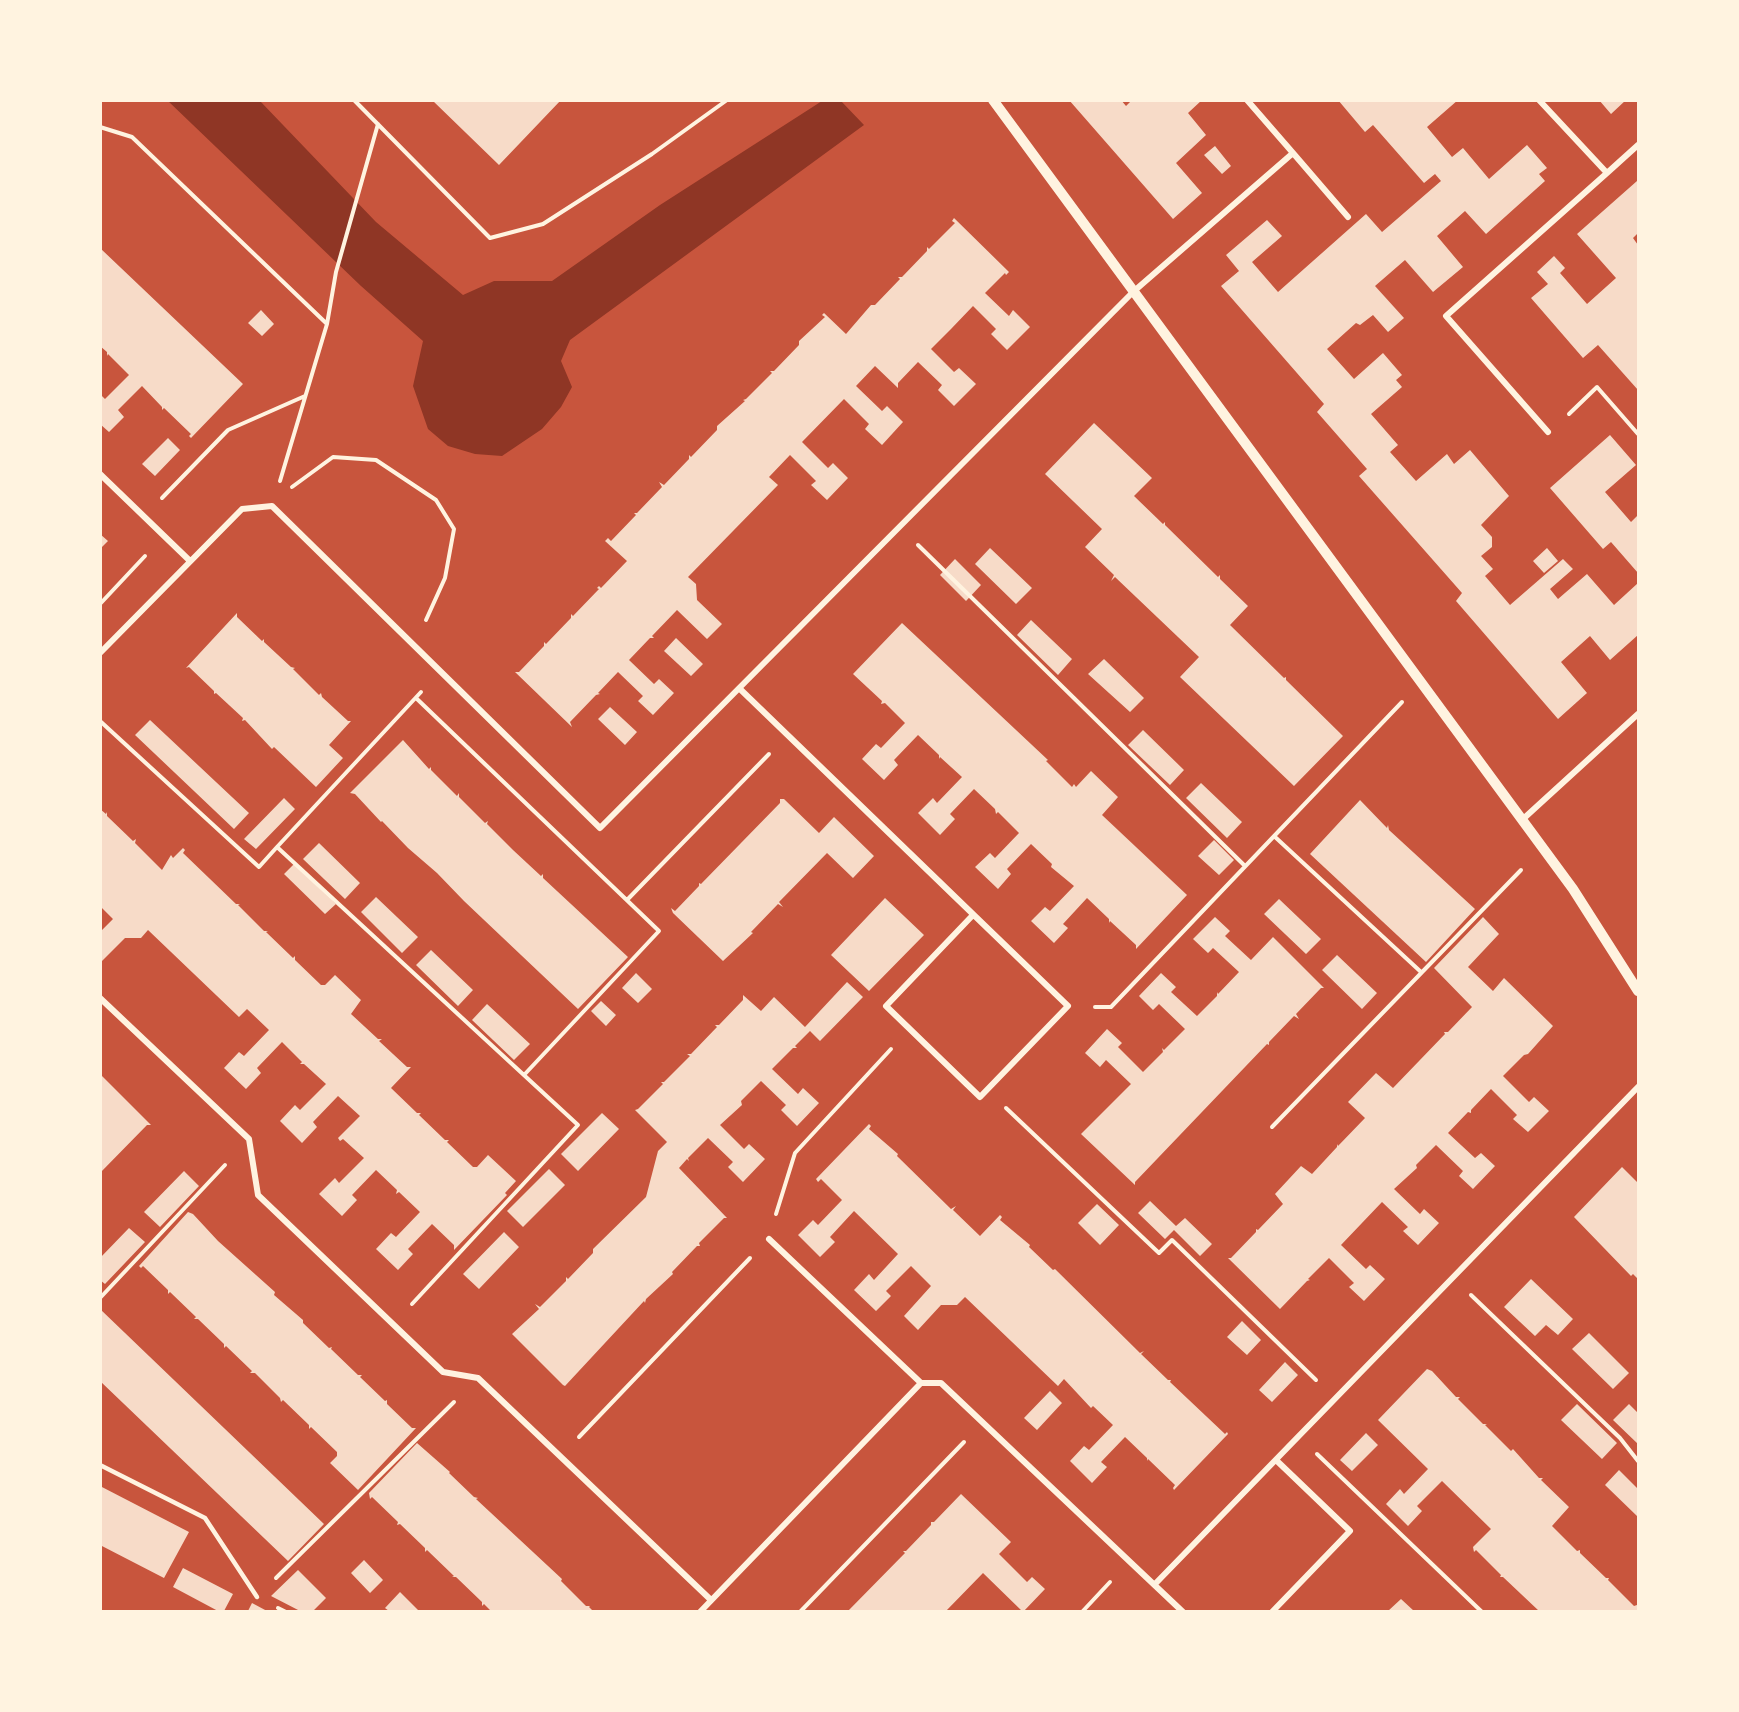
<!DOCTYPE html>
<style>
body{margin:0}
#map{position:relative;width:1739px;height:1712px;overflow:hidden;background:#c8553d;font-family:"Archivo Narrow",sans-serif}
canvas{display:block}
.frame{position:absolute;inset:0;border:102px solid #fff3e0;pointer-events:none}
</style>
<div id="map">
<canvas width="1739" height="1712"></canvas>
<div class="frame"></div>
</div>
<script>
const c = document.querySelector('canvas').getContext('2d');
c.lineJoin = 'round';
function fillPath(path, color) {
  c.fillStyle = color;
  c.fill(path, 'evenodd');
}
function poly(rows) {
  const path = new Path2D();
  for (const r of rows) {
    path.moveTo(r[0], r[1]);
    for (let i = 2; i < r.length; i += 2) path.lineTo(r[i], r[i + 1]);
  }
  return path;
}
function trace(path, color, width, dash) {
  c.strokeStyle = color;
  c.lineWidth = width;
  c.lineCap = dash ? 'butt' : 'round';
  c.setLineDash(dash || []);
  c.stroke(path);
}
const water = poly([
 [168,101,260,101,376,222,463,295,494,281,552,281,660,205,822,101,841,101,864,125,570,340,561,361,572,387,561,407,542,429,502,456,475,454,448,446,428,429,413,386,423,341,361,286]
]);
const building = poly([
 [432,100,561,100,499,165],
 [1069,100,1121,100,1126,106,1132,100,1202,100,1188,113,1206,135,1176,163,1202,193,1173,219],
 [1338,100,1458,100,1427,127,1452,157,1463,148,1489,179,1527,145,1547,168,1539,174,1545,181,1486,234,1465,211,1437,236,1463,267,1433,292,1405,260,1375,286,1404,318,1388,332,1373,315,1360,325,1356,323,1327,349,1354,379,1383,353,1402,375,1396,380,1402,387,1371,414,1398,445,1390,452,1416,481,1447,454,1454,464,1470,450,1509,496,1481,525,1492,537,1492,547,1481,556,1493,569,1485,576,1510,605,1563,559,1573,569,1550,589,1558,599,1587,574,1614,605,1638,583,1638,635,1610,660,1590,636,1561,662,1587,693,1558,719,1456,601,1462,593,1359,476,1367,469,1317,412,1324,404,1221,286,1239,271,1226,255,1267,220,1282,236,1252,262,1278,292,1366,214,1382,232,1441,181,1435,174,1424,183,1373,125,1365,132],
 [1599,100,1626,100,1611,114],
 [1215,146,1231,166,1222,174,1204,155],
 [1637,181,1638,233,1633,238,1638,245,1638,390,1598,345,1583,358,1531,298,1548,284,1537,272,1554,256,1565,268,1560,273,1587,304,1616,278,1577,234],
 [954,218,1009,272,1006,275,1005,273,985,293,1009,316,1013,310,1030,327,1007,350,991,334,996,329,973,306,951,329,931,349,954,372,959,368,976,384,954,406,938,390,942,385,918,362,898,383,898,388,875,366,856,386,882,411,887,406,903,422,882,445,865,429,869,424,844,399,802,442,828,468,833,463,848,478,827,500,811,485,816,481,790,455,769,477,778,485,688,577,696,584,697,600,722,624,707,639,677,610,652,636,654,638,650,638,629,660,654,684,659,679,674,693,653,715,638,701,643,696,618,672,598,693,600,694,596,695,570,722,572,727,515,672,519,672,544,646,544,642,546,644,571,618,571,614,573,616,599,589,597,588,599,586,601,588,627,561,605,541,608,538,611,541,636,515,634,513,637,513,662,487,659,482,664,485,689,459,689,455,691,457,717,430,717,426,745,401,743,400,746,399,772,373,770,371,774,371,799,345,799,341,825,317,822,315,824,313,846,334,871,305,875,305,900,279,898,277,902,277,927,251,927,247,929,249,955,223,952,221],
 [100,248,243,384,191,438,189,436,191,434,164,408,162,410,162,407,142,386,118,410,124,417,109,432,100,424,100,394,105,399,129,375,108,354,107,356,107,352,100,346],
 [261,310,274,324,262,336,248,323],
 [1094,423,1152,478,1134,496,1163,524,1165,522,1165,525,1218,577,1220,575,1220,579,1248,606,1230,625,1284,678,1286,677,1286,680,1343,736,1294,786,1180,677,1199,657,1115,577,1111,581,1114,575,1085,547,1102,529,1045,474],
 [1610,435,1636,465,1605,492,1631,522,1638,515,1638,573,1611,542,1603,549,1550,488],
 [168,438,180,450,155,476,142,464],
 [100,534,108,541,100,549],
 [990,548,1032,588,1016,604,975,564],
 [1547,548,1558,561,1544,573,1533,561],
 [955,559,981,585,966,601,940,575],
 [237,613,237,617,262,641,264,639,264,642,291,667,295,668,293,669,319,695,321,693,322,697,348,721,351,721,329,745,343,758,316,787,274,747,272,749,245,720,242,721,243,718,216,693,214,694,214,691,189,667,186,668],
 [1031,620,1072,659,1058,675,1017,635],
 [902,623,1048,760,1046,761,1072,787,1074,784,1076,787,1091,771,1118,797,1102,815,1187,895,1136,949,1136,945,1110,921,1109,923,1109,919,1087,898,1063,924,1068,928,1054,943,1031,921,1045,907,1050,911,1074,886,1051,867,1052,864,1031,844,1007,869,1011,874,998,889,975,867,990,853,995,858,1019,833,998,812,996,814,995,809,974,789,950,814,955,819,940,835,918,813,933,798,937,803,962,777,940,757,939,759,939,755,918,735,894,760,898,765,884,780,862,759,876,744,881,748,905,723,885,703,881,704,882,701,853,674],
 [676,638,703,664,691,676,664,651],
 [1104,659,1144,698,1130,712,1088,674],
 [610,707,637,732,625,745,598,719],
 [150,720,249,813,234,829,135,735],
 [1143,730,1184,770,1170,785,1128,745],
 [403,740,429,769,431,767,431,770,457,796,459,793,459,797,485,823,488,821,487,824,513,850,541,876,543,874,543,878,628,957,578,1009,464,901,437,873,408,848,382,821,381,822,355,794,350,793],
 [1201,783,1242,822,1227,838,1186,798],
 [284,798,295,809,256,849,244,839],
 [780,799,784,799,819,833,834,817,874,856,853,878,827,853,779,902,783,907,778,904,751,932,753,933,723,961,673,913,671,908,675,911,699,886,699,883,701,884,780,803],
 [1360,800,1387,828,1388,825,1389,830,1475,909,1426,962,1310,854],
 [100,809,106,814,107,812,107,816,133,841,136,839,135,843,162,870,171,855,173,858,183,848,185,850,183,853,236,904,240,904,238,905,264,931,268,931,266,932,293,958,295,956,295,960,321,985,325,985,335,975,361,1000,351,1014,378,1039,382,1039,379,1041,407,1067,411,1067,391,1088,417,1113,421,1113,419,1115,445,1140,449,1140,447,1142,473,1167,477,1167,488,1155,516,1181,505,1193,507,1195,454,1250,454,1245,432,1224,408,1249,413,1254,398,1270,376,1249,391,1233,396,1237,420,1212,399,1192,396,1194,397,1190,376,1170,352,1195,357,1200,342,1216,319,1194,335,1178,339,1183,364,1158,343,1139,340,1141,338,1138,360,1116,338,1096,313,1122,317,1127,302,1143,280,1121,295,1105,300,1110,326,1084,304,1064,300,1064,302,1062,282,1042,257,1068,261,1073,246,1089,224,1068,239,1052,244,1056,269,1030,247,1009,239,1017,148,930,141,938,125,938,100,963,100,932,113,919,100,906],
 [1214,840,1234,860,1219,875,1198,856],
 [319,843,360,883,345,899,303,859],
 [294,864,336,904,325,914,284,874],
 [376,897,418,937,402,953,361,912],
 [885,898,924,935,869,991,831,955],
 [1279,899,1321,939,1306,954,1264,914],
 [1215,917,1230,931,1225,936,1251,960,1273,937,1324,988,1321,988,1296,1014,1299,1019,1294,1016,1269,1042,1269,1045,1267,1044,1135,1182,1135,1185,1081,1134,1131,1084,1106,1060,1100,1067,1085,1053,1107,1029,1122,1043,1118,1047,1143,1072,1163,1052,1162,1048,1164,1050,1185,1029,1159,1004,1153,1010,1139,996,1161,973,1176,987,1171,992,1197,1016,1217,996,1217,992,1218,994,1239,972,1213,948,1208,953,1193,939],
 [1483,917,1499,934,1468,967,1493,991,1504,978,1553,1026,1528,1054,1524,1055,1503,1076,1529,1102,1534,1097,1549,1111,1528,1132,1513,1119,1517,1115,1491,1089,1471,1110,1471,1113,1468,1112,1448,1133,1475,1158,1481,1153,1495,1166,1473,1189,1459,1176,1463,1171,1436,1145,1416,1165,1417,1168,1394,1189,1420,1214,1424,1209,1439,1223,1418,1245,1403,1231,1408,1227,1382,1202,1341,1245,1366,1269,1370,1265,1385,1279,1364,1301,1349,1287,1354,1283,1329,1258,1308,1279,1310,1280,1307,1281,1280,1309,1228,1258,1231,1258,1256,1232,1256,1229,1258,1230,1283,1204,1275,1194,1301,1166,1312,1174,1337,1147,1337,1144,1338,1146,1365,1118,1348,1102,1376,1073,1393,1088,1445,1034,1444,1032,1448,1032,1472,1007,1434,968],
 [431,950,473,990,458,1006,416,965],
 [1337,955,1377,993,1362,1009,1322,970],
 [636,973,652,989,638,1003,622,988],
 [847,982,863,997,820,1041,810,1031,795,1046,797,1048,793,1048,772,1069,798,1094,803,1088,819,1103,797,1126,781,1110,786,1105,761,1081,741,1101,742,1105,720,1125,744,1149,749,1144,765,1159,743,1182,728,1167,733,1162,708,1138,688,1158,689,1161,687,1159,679,1168,727,1218,724,1218,699,1243,700,1246,697,1246,672,1272,673,1274,646,1299,645,1303,644,1301,565,1386,563,1385,512,1334,539,1309,535,1304,540,1307,566,1281,566,1277,568,1279,593,1253,593,1249,646,1197,658,1151,667,1142,635,1110,638,1109,663,1084,661,1082,664,1082,690,1056,687,1054,691,1054,717,1027,715,1025,719,1025,743,1000,743,995,761,1011,774,997,805,1027],
 [601,1001,616,1015,606,1026,591,1011],
 [487,1004,530,1044,514,1060,472,1020],
 [100,1074,151,1125,147,1125,100,1173],
 [602,1113,619,1129,578,1171,561,1154],
 [869,1124,871,1126,869,1129,898,1154,897,1156,951,1209,956,1206,953,1210,980,1236,1000,1215,1002,1217,1000,1220,1030,1245,1029,1247,1053,1270,1055,1269,1140,1353,1144,1351,1141,1354,1168,1380,1171,1380,1170,1382,1225,1434,1227,1432,1228,1434,1174,1490,1173,1488,1175,1485,1148,1459,1147,1461,1147,1458,1125,1437,1101,1462,1107,1467,1092,1483,1070,1461,1084,1446,1089,1450,1113,1425,1093,1406,1091,1408,1064,1379,1058,1386,965,1297,957,1305,941,1305,918,1330,904,1316,931,1286,911,1266,886,1291,891,1296,876,1311,854,1290,869,1274,874,1280,898,1254,854,1211,830,1237,835,1242,820,1257,798,1235,813,1220,818,1225,842,1200,821,1179,818,1182,816,1179],
 [1622,1167,1638,1183,1638,1279,1633,1274,1631,1276,1574,1217],
 [549,1169,565,1185,523,1227,507,1211],
 [184,1171,199,1186,160,1227,144,1212],
 [1150,1201,1176,1226,1185,1218,1212,1244,1200,1256,1174,1230,1165,1239,1138,1213],
 [1097,1204,1119,1225,1100,1245,1078,1223],
 [188,1212,193,1214,218,1241,275,1292,274,1295,303,1320,303,1323,329,1348,332,1347,331,1349,358,1375,362,1375,360,1377,385,1401,387,1400,387,1404,412,1428,416,1428,358,1490,330,1463,337,1456,337,1452,311,1427,309,1429,309,1425,283,1400,281,1402,280,1398,255,1373,250,1373,252,1371,226,1346,224,1348,224,1344,198,1319,194,1319,196,1317,170,1292,168,1294,168,1290,143,1266,141,1268,139,1266],
 [129,1228,145,1242,105,1284,100,1280,100,1258],
 [504,1232,519,1247,479,1289,463,1274],
 [1531,1279,1573,1319,1558,1335,1546,1325,1535,1336,1504,1307],
 [100,1309,324,1524,288,1561,100,1381],
 [1242,1321,1261,1340,1247,1355,1227,1337],
 [1589,1333,1629,1373,1613,1389,1572,1349],
 [1285,1362,1298,1375,1272,1402,1259,1390],
 [1427,1369,1432,1371,1456,1397,1460,1397,1458,1399,1483,1424,1487,1424,1485,1425,1511,1451,1513,1449,1539,1478,1543,1478,1541,1480,1569,1507,1552,1526,1577,1551,1580,1550,1580,1553,1606,1578,1609,1578,1608,1580,1634,1606,1637,1605,1638,1611,1539,1611,1503,1577,1500,1577,1501,1575,1476,1550,1474,1552,1473,1547,1491,1529,1442,1481,1417,1506,1422,1511,1408,1526,1386,1504,1400,1489,1404,1494,1428,1469,1378,1420],
 [1050,1391,1062,1403,1037,1430,1024,1418],
 [1577,1404,1617,1443,1602,1459,1561,1420],
 [1629,1404,1638,1413,1638,1444,1613,1420],
 [1366,1433,1378,1445,1352,1471,1340,1460],
 [417,1443,450,1472,449,1473,474,1497,478,1498,476,1499,562,1579,561,1581,586,1606,590,1606,589,1607,593,1611,491,1611,484,1604,482,1606,482,1602,456,1577,452,1577,454,1576,427,1550,425,1552,425,1548,400,1524,397,1525,398,1522,372,1497,370,1499,369,1493],
 [1619,1470,1638,1489,1638,1517,1605,1485],
 [100,1486,189,1532,164,1578,100,1545],
 [961,1494,1011,1542,999,1554,1027,1582,1032,1577,1045,1589,1023,1612,983,1573,946,1611,848,1611,905,1553,903,1551,906,1551,931,1525,931,1522,934,1522],
 [364,1560,383,1580,370,1593,351,1573],
 [183,1568,233,1594,224,1611,218,1611,173,1587],
 [298,1570,326,1598,313,1611,300,1611,271,1596],
 [400,1592,419,1611,389,1611,385,1608],
 [1401,1599,1414,1611,1388,1611],
 [252,1603,267,1611,248,1611]
]);
const path = poly([
 [354,100,490,238,543,224,652,154,727,100],
 [100,127,132,137,327,324],
 [1569,414,1597,387,1638,434],
 [280,481,327,324,336,272,378,124],
 [292,487,333,457,376,460,436,500,454,529,445,578,426,620],
 [162,498,228,430,305,396],
 [918,545,1245,866],
 [100,604,145,556],
 [416,698,659,931,524,1075],
 [100,721,259,867,277,847],
 [1274,836,1421,972],
 [627,900,769,754],
 [1095,1007,1111,1007,1402,702],
 [1006,1108,1159,1253,1172,1240,1316,1380],
 [1272,1127,1521,870],
 [776,1214,795,1153,891,1049],
 [1471,1295,1620,1438,1638,1461],
 [100,1298,225,1165],
 [412,1304,578,1125,277,847,421,692],
 [579,1437,750,1258],
 [1317,1454,1482,1612],
 [276,1578,454,1402],
 [278,1608,286,1612],
 [800,1612,964,1442],
 [1082,1612,1110,1582]
]);
const service = poly([
 [100,1465,205,1518,257,1597]
]);
const minor = poly([
 [1539,100,1607,173,1638,145],
 [1293,153,1348,217],
 [1548,432,1446,316,1607,173],
 [100,474,189,560],
 [100,653,242,509,272,506,600,828,1133,292,1293,153,1247,100],
 [740,689,1068,1006,980,1097,886,1006,972,916],
 [1522,820,1638,714],
 [100,998,249,1139,258,1195,443,1372,478,1378,711,1600],
 [769,1239,921,1383],
 [1155,1584,1638,1087],
 [700,1612,921,1383,941,1383,1183,1612],
 [1272,1612,1350,1531,1276,1460]
]);
const tertiary = poly([
 [993,100,1573,889,1638,991]
]);
fillPath(water, '#8f3625');
fillPath(building, '#f7dbc8');
trace(path, '#fff3e0', 4);
trace(service, '#fff3e0', 4.5);
trace(minor, '#fff3e0', 6);
trace(tertiary, '#fff3e0', 10);
</script>
